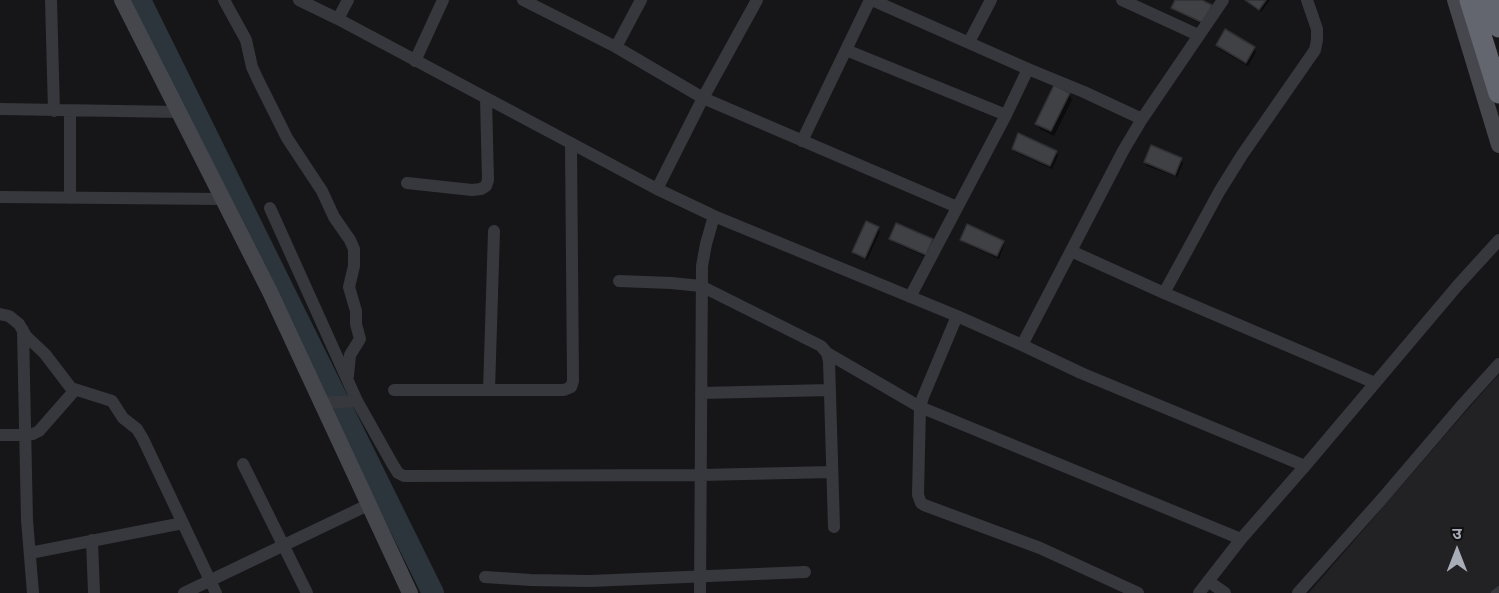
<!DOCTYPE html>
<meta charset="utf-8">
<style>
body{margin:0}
#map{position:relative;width:1499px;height:593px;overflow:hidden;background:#161618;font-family:Lato,"Noto Sans Devanagari",sans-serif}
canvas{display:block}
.north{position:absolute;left:1427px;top:521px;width:60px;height:60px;-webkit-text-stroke:4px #111113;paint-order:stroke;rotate:0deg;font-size:16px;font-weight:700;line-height:24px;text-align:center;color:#a8adb8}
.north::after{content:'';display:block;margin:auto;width:21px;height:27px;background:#a8adb8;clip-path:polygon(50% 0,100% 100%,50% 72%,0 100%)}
</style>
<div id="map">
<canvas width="1499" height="593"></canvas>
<div class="north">उ</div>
</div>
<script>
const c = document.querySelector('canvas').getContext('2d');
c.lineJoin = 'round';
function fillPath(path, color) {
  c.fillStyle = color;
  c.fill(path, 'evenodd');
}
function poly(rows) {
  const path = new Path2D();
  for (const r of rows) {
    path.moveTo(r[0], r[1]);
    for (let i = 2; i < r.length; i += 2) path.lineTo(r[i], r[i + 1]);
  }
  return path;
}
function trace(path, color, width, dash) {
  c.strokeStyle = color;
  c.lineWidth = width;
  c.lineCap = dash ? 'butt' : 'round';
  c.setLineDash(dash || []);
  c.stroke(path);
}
const built = poly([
 [1499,374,1499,593,1309,593,1453,426]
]);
const shadow = poly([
 [1177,0,1199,0,1211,6,1213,9,1205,26,1175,11,1173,8],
 [1244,0,1270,0,1261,12],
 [1226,31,1254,48,1256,52,1248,66,1219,49,1217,45],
 [1069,94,1072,100,1054,136,1040,129,1037,124],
 [1013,148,1056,152,1058,156,1052,169,1015,152],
 [1181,159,1183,163,1177,177,1147,166,1145,162],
 [878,228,880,232,867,260,855,255,853,251],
 [891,239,932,240,934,243,928,258,893,242],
 [962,240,1002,242,1004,245,999,259,964,243]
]);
const river = poly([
 [140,0,433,593]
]);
const building = poly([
 [1175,0,1202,0,1212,5,1203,23,1171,8,1175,0],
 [1245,0,1266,0,1259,10,1245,0],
 [1225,29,1255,47,1246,63,1216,45,1225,29],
 [1054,85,1070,93,1051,131,1035,124,1054,85],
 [1018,133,1057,151,1050,166,1012,149,1018,133],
 [1151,145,1182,158,1175,175,1144,162,1151,145],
 [866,221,879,227,865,258,852,252,866,221],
 [896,223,933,239,926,255,889,239,896,223],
 [967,224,1004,241,997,256,960,240,967,224]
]);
const lane = poly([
 [1494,593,1499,589]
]);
const street = poly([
 [51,0,54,111],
 [224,0,246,40,252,67,258,80,287,138,322,191,334,217,350,240,354,249,354,266,349,287,356,311,356,324,360,339,350,355,348,376],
 [299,0,338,19,657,189],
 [523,0,616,47,703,98,957,207],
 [757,0,703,98,657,189,714,216,957,316,1022,345,1081,373,1305,466],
 [872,0,1028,69,1084,92,1142,119],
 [1122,0,1198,35],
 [338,19,348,0],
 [969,42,991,0],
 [616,47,641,0],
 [846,50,1006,115],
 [415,61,443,0],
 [0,109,179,112],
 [70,111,70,198],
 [802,141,870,0],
 [407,183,472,190,481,189,486,186,488,180,486,99],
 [0,197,223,199],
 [270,208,357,401,393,465,398,473,404,476,701,475,832,472],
 [1071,251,1164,293,1375,383],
 [619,281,671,283,701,286,821,346,827,353,829,361,834,527],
 [1164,293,1219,192,1242,155,1315,50,1317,40,1317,29,1307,0],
 [910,297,1006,115,1028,69],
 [0,314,9,316,19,324,26,336,45,354,71,388,112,401,123,418,137,429,143,439,216,593],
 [957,316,923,397,920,407,918,495,921,503,924,505,1040,548,1138,593],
 [23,330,27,520,33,593],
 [1022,345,1123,151,1142,119,1223,0],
 [827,353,920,407,1241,539],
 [394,390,564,390,571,387,573,381,571,143],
 [489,390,494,231],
 [701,393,830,390],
 [322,403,357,401],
 [0,435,25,435,33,434,39,431,75,390],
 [243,464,307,593],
 [92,540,94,593],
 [30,553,183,523],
 [485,577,531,580,590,581,805,572],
 [1208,581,1225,593],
 [184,593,370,504],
 [700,593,702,266,706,244,714,216],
 [1199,593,1241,539,1305,466,1458,285,1499,240],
 [1298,593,1381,500,1463,404,1499,364]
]);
const secondary = poly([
 [122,0,270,292,410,593],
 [1455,0,1499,145]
]);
const highway = poly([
 [1470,0,1499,93],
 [1491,0,1499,27]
]);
fillPath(built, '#222225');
fillPath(shadow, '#0007');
trace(river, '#2c353c', 22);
fillPath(building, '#404145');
trace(building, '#303034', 1.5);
trace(lane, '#37383d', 6);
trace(street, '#37383d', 12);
trace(secondary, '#45474d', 16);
trace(highway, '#63666e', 21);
</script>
